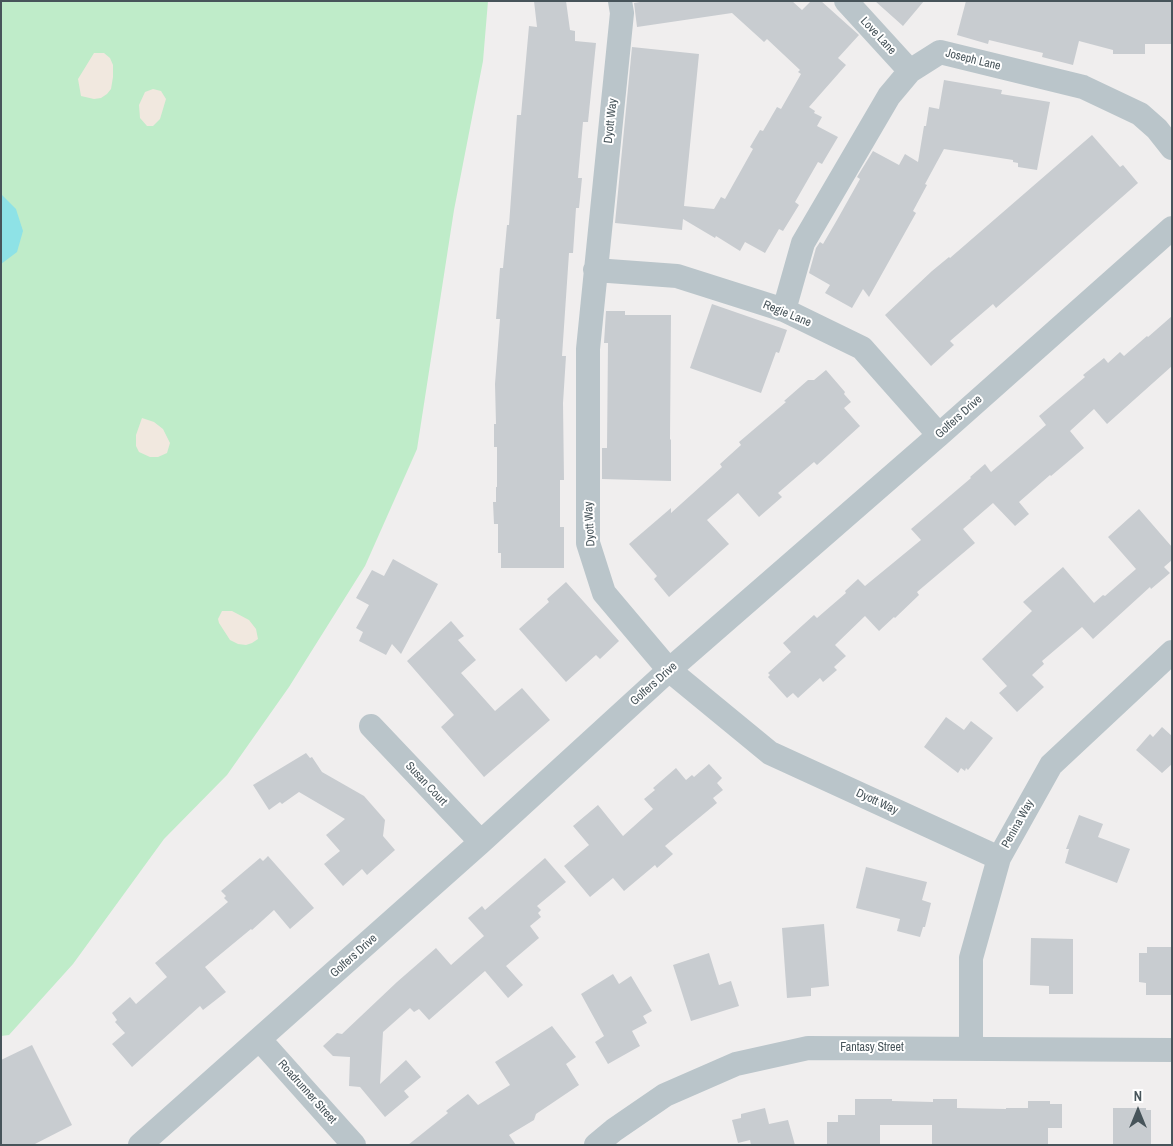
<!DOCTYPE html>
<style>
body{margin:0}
#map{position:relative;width:1173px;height:1146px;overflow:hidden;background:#f0eeee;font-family:"Archivo Narrow",sans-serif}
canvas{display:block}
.frame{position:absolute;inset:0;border:2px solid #47545a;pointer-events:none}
.north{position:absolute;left:1113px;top:1086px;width:50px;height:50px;-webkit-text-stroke:4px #fff;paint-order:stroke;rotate:0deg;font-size:14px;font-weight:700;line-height:20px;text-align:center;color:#47545a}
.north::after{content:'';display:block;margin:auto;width:18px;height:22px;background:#47545a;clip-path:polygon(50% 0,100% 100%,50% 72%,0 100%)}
</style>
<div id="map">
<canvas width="1173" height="1146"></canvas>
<div class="frame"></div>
<div class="north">N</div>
</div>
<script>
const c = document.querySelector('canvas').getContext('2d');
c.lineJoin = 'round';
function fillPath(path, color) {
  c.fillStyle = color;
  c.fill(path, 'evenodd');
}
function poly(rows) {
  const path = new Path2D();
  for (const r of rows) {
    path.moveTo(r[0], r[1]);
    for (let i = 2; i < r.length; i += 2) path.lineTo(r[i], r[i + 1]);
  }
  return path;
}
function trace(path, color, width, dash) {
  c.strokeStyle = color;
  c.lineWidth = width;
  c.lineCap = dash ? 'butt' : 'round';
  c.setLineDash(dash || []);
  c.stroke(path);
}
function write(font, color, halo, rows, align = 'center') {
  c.font = font + ' "Archivo Narrow",sans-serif';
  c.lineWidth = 4;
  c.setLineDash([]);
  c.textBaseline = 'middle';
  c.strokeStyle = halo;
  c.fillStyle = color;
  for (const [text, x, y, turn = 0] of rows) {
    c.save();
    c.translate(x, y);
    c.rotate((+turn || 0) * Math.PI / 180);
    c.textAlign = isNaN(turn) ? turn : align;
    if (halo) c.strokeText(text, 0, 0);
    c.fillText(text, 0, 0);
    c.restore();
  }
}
const green = poly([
 [1,1,488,1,483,61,454,210,417,449,365,566,289,687,227,775,164,839,73,964,9,1035,1,1036]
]);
const sand = poly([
 [94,53,104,53,110,58,113,65,113,77,111,89,107,94,101,98,94,99,81,96,78,79],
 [153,89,161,91,166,99,160,119,153,126,147,126,140,118,139,105,145,92],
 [142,418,154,422,163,429,170,443,167,453,158,457,150,457,139,452,136,446,136,435],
 [222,611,232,611,249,620,256,629,258,639,252,643,246,645,238,644,230,640,219,623,218,619]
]);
const water = poly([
 [1,194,16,209,23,231,17,252,1,264]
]);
const building = poly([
 [534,1,566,1,570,30,575,31,575,41,596,43,588,122,583,122,578,178,582,178,579,208,576,208,573,253,569,253,562,356,566,356,563,403,564,480,560,480,560,527,564,527,564,568,501,568,501,553,498,553,498,524,494,524,493,502,496,502,496,487,497,487,497,447,494,447,494,424,496,424,495,384,500,319,496,319,500,268,503,268,507,225,509,225,517,115,521,115,529,26,537,27],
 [646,1,792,1,802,10,811,1,821,1,859,35,838,58,846,65,809,107,815,111,814,113,822,117,817,126,838,137,822,164,818,162,795,202,799,205,783,231,779,229,765,253,745,242,740,251,716,236,715,238,683,219,682,230,615,223,632,47,699,54,684,206,714,209,721,197,725,199,753,149,750,147,760,130,763,131,777,107,781,109,801,74,798,72,800,70,767,39,764,42,732,13,637,27,634,3],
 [875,1,924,1,903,26],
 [966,1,1172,1,1172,44,1145,44,1145,54,1113,54,1113,50,1079,41,1073,65,1042,57,1043,53,989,40,988,44,957,35],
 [944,80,1002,90,1001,94,1050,102,1037,170,1018,167,1018,163,1013,162,1013,160,944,149,925,184,927,185,913,211,916,213,869,297,863,289,852,308,825,293,830,285,809,273,816,248,820,242,823,244,837,220,860,179,857,177,873,151,899,165,905,154,918,162,924,126,926,126,929,107,939,109],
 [1092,135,1120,167,1123,165,1138,183,996,308,993,304,950,341,954,345,931,366,885,315,932,271,949,257,950,258],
 [712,304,787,330,779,353,776,352,761,393,690,368],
 [606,311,625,311,625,315,671,315,670,439,671,440,671,481,602,479,602,448,607,448,608,343,604,343],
 [1172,316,1172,366,1107,424,1094,409,1070,431,1084,448,1051,476,1050,475,1019,502,1029,514,1015,526,993,503,963,529,975,543,917,592,919,595,895,618,894,617,879,631,865,616,835,645,846,656,834,667,837,670,823,682,820,678,798,698,793,693,787,698,768,677,770,675,768,673,791,652,783,643,814,615,817,618,846,593,845,591,858,579,865,586,921,540,911,529,971,478,970,477,985,464,991,472,1046,425,1039,416,1085,377,1083,375,1104,358,1108,363,1120,352,1124,356,1147,336,1148,337],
 [826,370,845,392,844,394,851,402,844,408,860,426,817,465,814,462,778,493,782,497,759,517,738,493,707,520,729,544,669,597,654,579,657,576,629,544,671,508,671,513,722,467,720,464,741,445,739,442,786,402,784,401,808,380,814,380],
 [1139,509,1172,547,1172,560,1164,567,1170,573,1151,589,1150,587,1093,639,1082,627,1042,661,1044,664,1032,675,1044,687,1017,712,999,693,1007,686,982,659,1032,611,1023,602,1063,567,1094,603,1103,595,1105,596,1136,569,1108,537],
 [393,559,438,584,401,654,392,644,386,655,359,641,363,632,356,628,369,605,356,598,372,570,384,576],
 [566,582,619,641,600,659,596,655,566,682,519,629,549,602,547,599],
 [451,621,464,636,458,640,476,660,461,673,495,711,522,688,550,720,484,777,441,727,454,715,407,661],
 [946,717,964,730,971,721,993,738,968,770,966,768,965,771,961,768,958,773,924,747],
 [1162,727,1172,736,1172,764,1162,773,1136,750,1150,734,1153,737],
 [306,753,310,758,312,757,322,772,364,796,385,820,383,836,395,850,367,875,362,869,343,886,324,864,340,851,326,835,345,819,299,792,282,804,280,802,269,810,253,785],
 [709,764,722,778,717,783,723,790,713,798,717,803,665,846,673,854,657,868,655,865,624,891,613,878,590,897,564,866,589,845,573,826,598,805,623,836,653,809,644,799,655,790,653,788,676,768,686,780,692,775,694,777],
 [1079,815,1103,824,1098,837,1130,849,1117,883,1065,863,1069,849,1066,849],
 [268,856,314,908,290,929,274,910,252,930,251,929,205,967,226,992,203,1010,200,1006,132,1067,112,1044,125,1033,115,1022,117,1020,112,1013,130,997,136,1004,167,977,155,963,228,902,224,898,226,896,221,891,260,858,263,861],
 [545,858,566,882,537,906,541,910,538,913,541,917,530,926,539,938,506,966,523,985,508,998,485,971,429,1020,419,1009,414,1012,410,1008,383,1032,380,1084,406,1060,421,1077,404,1091,409,1097,385,1117,360,1087,349,1086,350,1057,333,1056,323,1046,337,1033,342,1034,397,982,436,948,451,965,484,936,468,918,482,906,485,910],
 [866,867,927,882,922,900,931,903,925,927,923,927,920,937,897,931,900,919,856,908],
 [824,924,829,986,811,988,811,996,787,998,782,928],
 [1031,938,1073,939,1073,994,1049,994,1049,986,1030,985],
 [1147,947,1172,947,1172,995,1146,995,1146,983,1139,982,1139,953,1147,953],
 [709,953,719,985,731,981,739,1006,691,1021,673,965],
 [613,974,619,984,631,976,652,1011,643,1016,647,1023,632,1031,640,1046,608,1064,595,1042,604,1036,581,994],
 [552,1026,576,1057,566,1064,579,1085,536,1114,534,1120,509,1135,516,1145,408,1145,448,1113,446,1111,468,1094,478,1105,510,1085,495,1062],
 [32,1045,72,1125,33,1145,1,1145,1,1060],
 [855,1099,892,1099,892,1101,933,1102,933,1099,957,1099,957,1108,1006,1109,1006,1108,1028,1108,1028,1101,1050,1101,1050,1104,1062,1104,1062,1128,1048,1128,1048,1145,932,1145,932,1125,880,1125,880,1145,827,1145,827,1122,838,1122,838,1115,855,1115],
 [765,1108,769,1124,788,1120,795,1145,751,1145,750,1140,738,1143,732,1120,741,1118,741,1114],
 [1113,1108,1146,1108,1146,1110,1151,1110,1151,1145,1113,1145]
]);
const minor = poly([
 [620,1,622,13,588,349,588,543,604,593,669,670,770,753,999,858],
 [846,1,910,71],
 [595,270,677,276,784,310,862,348,939,435],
 [784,310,803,243,889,96,910,71,940,52,1083,87,1140,114,1157,129,1172,148],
 [371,726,481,842],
 [260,1040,354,1145],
 [971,1048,971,958,999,858,1051,765,1172,652],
 [140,1145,481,842,669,670,939,435,1172,228],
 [596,1145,614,1130,665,1095,736,1064,808,1048,1172,1050]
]);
const streetNames = [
 ["Love Lane",878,36,47],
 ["Joseph Lane",973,60,14],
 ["Dyott Way",611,121,-84],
 ["Regie Lane",787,314,22],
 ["Golfers Drive",959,417,-42],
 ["Dyott Way",590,524,-93],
 ["Golfers Drive",654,684,-42],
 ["Susan Court",426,784,47],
 ["Dyott Way",877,802,25],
 ["Penina Way",1018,824,-61],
 ["Golfers Drive",354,956,-42],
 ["Fantasy Street",872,1048],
 ["Roadrunner Street",307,1092,48]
];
fillPath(green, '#bfecc9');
fillPath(sand, '#f1e8df');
fillPath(water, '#8ee2e6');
fillPath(building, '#c8ccd0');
trace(minor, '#bac5ca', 24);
write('12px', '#47545a', '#fff', streetNames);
</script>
